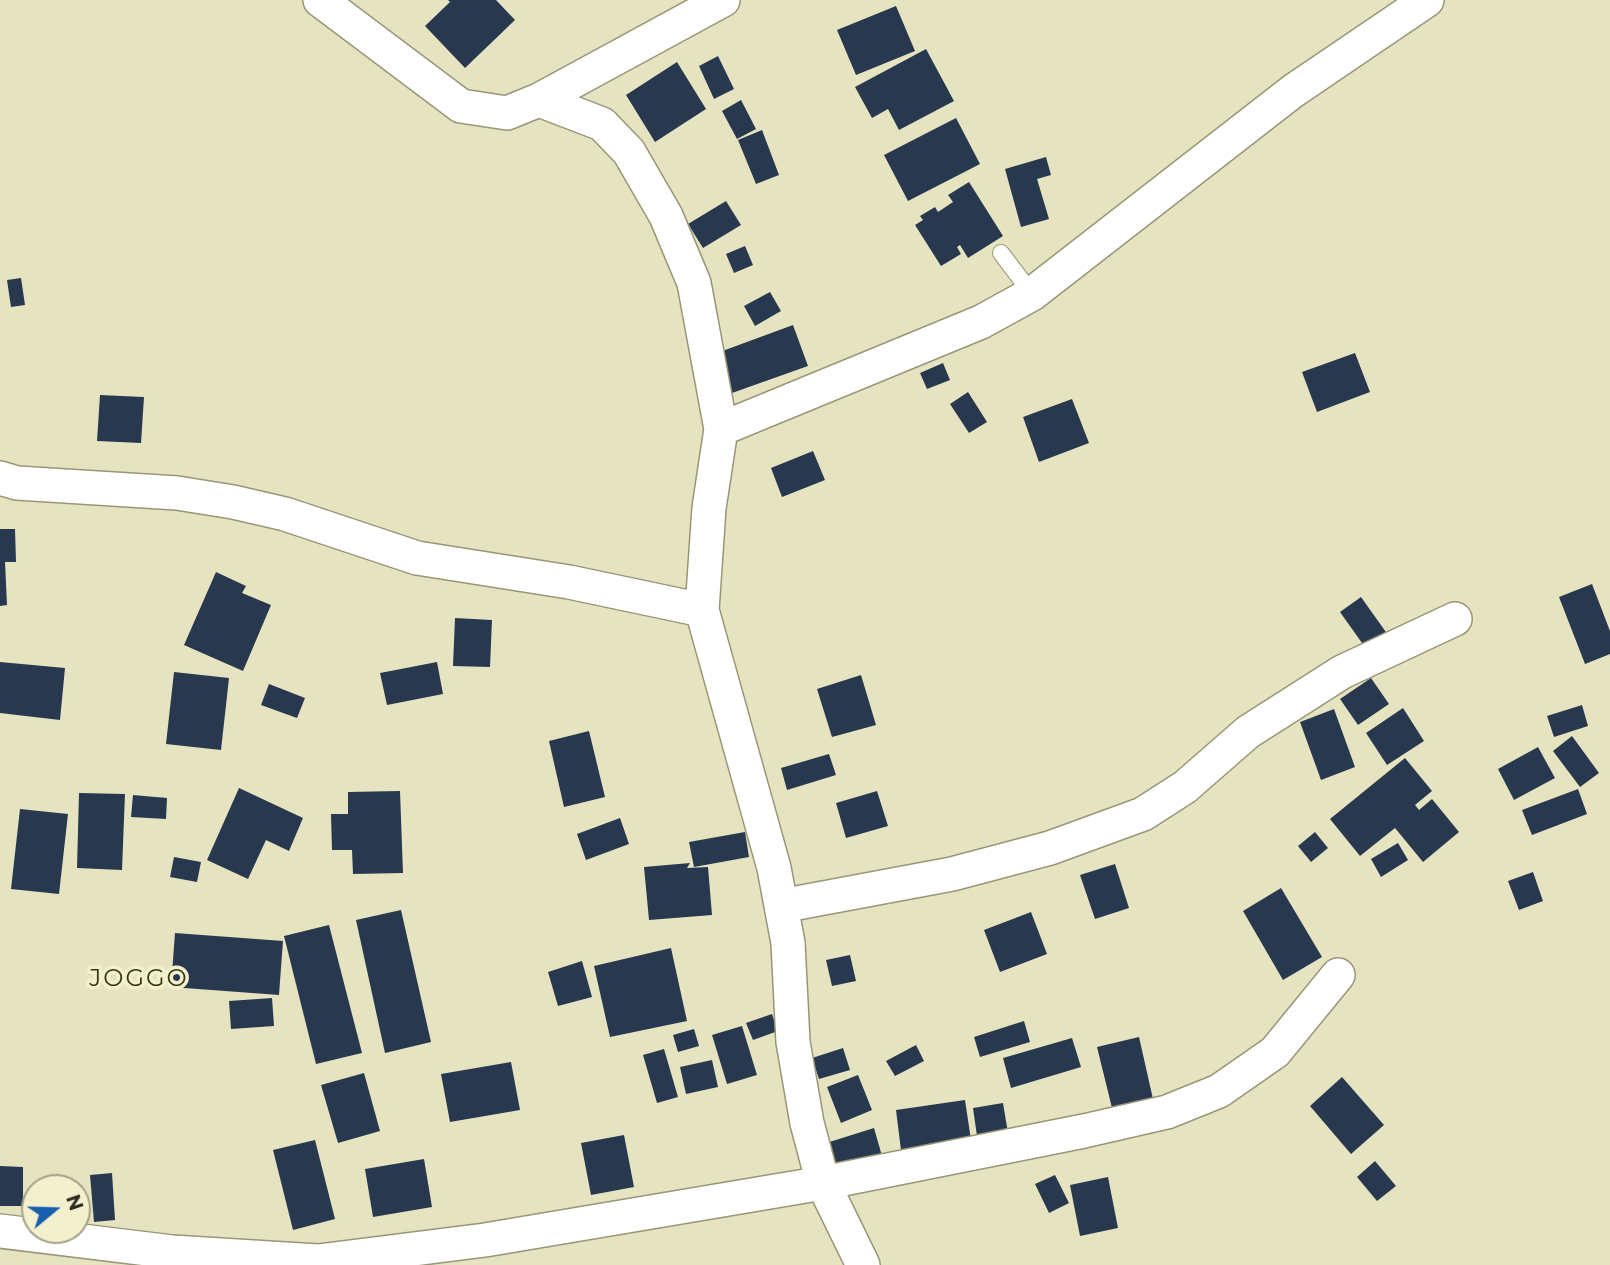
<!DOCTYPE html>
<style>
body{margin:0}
#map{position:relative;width:1610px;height:1265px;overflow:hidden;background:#e6e3c1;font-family:Montserrat,sans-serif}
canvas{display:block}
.north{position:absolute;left:21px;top:1174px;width:70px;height:70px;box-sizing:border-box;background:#f3f0ce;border:2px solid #a4a288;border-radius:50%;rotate:71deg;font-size:19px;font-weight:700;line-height:28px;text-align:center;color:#2e2c20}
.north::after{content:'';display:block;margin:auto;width:24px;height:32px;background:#1a5eae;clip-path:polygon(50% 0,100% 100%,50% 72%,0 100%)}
</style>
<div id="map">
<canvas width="1610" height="1265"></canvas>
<div class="north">N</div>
</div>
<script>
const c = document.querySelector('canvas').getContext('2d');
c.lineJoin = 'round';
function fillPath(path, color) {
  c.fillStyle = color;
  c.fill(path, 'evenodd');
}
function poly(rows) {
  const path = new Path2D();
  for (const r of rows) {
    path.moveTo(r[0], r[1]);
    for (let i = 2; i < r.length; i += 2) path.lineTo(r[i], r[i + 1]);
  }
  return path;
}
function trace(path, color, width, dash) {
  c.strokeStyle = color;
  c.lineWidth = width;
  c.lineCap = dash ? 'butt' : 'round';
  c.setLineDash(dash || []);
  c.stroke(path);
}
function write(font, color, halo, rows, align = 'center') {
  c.font = font + ' Montserrat,sans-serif';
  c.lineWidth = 7;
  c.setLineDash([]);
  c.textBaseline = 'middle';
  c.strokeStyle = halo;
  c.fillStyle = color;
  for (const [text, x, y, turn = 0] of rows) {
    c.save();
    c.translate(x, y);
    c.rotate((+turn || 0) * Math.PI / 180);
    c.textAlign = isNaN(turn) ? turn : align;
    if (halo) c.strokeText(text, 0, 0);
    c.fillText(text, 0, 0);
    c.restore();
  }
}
const building = poly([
 [448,0,496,0,515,20,465,68,425,26,450,2],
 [896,6,915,51,856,75,837,30],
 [926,49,954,101,899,130,888,109,872,118,855,87],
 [718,56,734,89,714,99,699,66],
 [677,62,706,109,655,142,626,95],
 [741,100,756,129,737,139,722,111],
 [956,118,980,164,908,201,884,155],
 [762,130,779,175,756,184,738,140],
 [1046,157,1051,175,1037,179,1049,219,1021,227,1005,169],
 [969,182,1003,236,968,258,960,245,957,247,961,254,941,266,915,225,923,220,920,216,935,207,938,212,953,202,948,195],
 [726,201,741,225,703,248,688,224],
 [745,246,753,265,734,273,726,254],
 [21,278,25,305,11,307,7,280],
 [770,292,781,311,755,326,744,306],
 [793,325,808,366,732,393,717,353],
 [1355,353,1370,392,1317,412,1302,372],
 [943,363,950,380,927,389,920,373],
 [968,392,987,422,969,433,950,404],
 [100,395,144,397,141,443,97,441],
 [1072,399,1089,443,1039,462,1023,417],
 [813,451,825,480,782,497,771,468],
 [0,529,15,529,16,562,5,562,7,605,0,606],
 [216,572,246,586,242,593,271,605,243,671,184,645],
 [1592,584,1610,631,1610,654,1585,664,1559,597],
 [1361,597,1388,635,1367,650,1340,612],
 [455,618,492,620,490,667,453,666],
 [0,662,65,668,60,720,0,713],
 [437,662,443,694,387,705,380,673],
 [174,672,229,678,221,750,166,744],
 [861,675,876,725,832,737,817,689],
 [1371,678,1389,704,1358,725,1340,699],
 [269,684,305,698,297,718,261,705],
 [1582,705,1588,726,1554,737,1547,716],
 [1403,708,1424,741,1387,765,1366,733],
 [1334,709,1355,767,1321,780,1300,722],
 [589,731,605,797,564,807,549,741],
 [1572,736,1599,773,1580,787,1553,751],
 [1538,747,1555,778,1514,800,1498,769],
 [829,754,836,775,787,790,781,768],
 [1405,758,1432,791,1415,805,1419,810,1432,799,1459,832,1423,862,1395,828,1360,856,1330,819],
 [239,788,303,818,289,851,266,840,248,879,207,860],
 [1578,789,1587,814,1532,835,1522,810],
 [400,791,403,873,353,874,352,850,332,850,331,814,348,814,348,792],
 [877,791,888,826,846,838,836,803],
 [79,793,125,794,122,870,77,868],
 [133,795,167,798,166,819,131,817],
 [20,809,68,814,59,894,11,889],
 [620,818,629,844,586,860,577,834],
 [745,832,749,857,694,867,689,842],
 [1315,832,1328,848,1311,862,1298,846],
 [1398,843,1408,860,1381,877,1371,859],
 [174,857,201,862,197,882,170,877],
 [690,863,687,868,708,867,712,915,649,920,644,867],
 [1115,864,1129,908,1095,919,1080,875],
 [1533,872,1543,901,1519,910,1508,881],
 [1281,888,1322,957,1283,980,1243,911],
 [401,910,431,1042,385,1053,356,920],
 [1031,912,1047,954,1000,972,984,930],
 [329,925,362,1053,316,1064,284,936],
 [175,933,283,941,279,995,171,987],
 [671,948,687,1021,610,1037,594,966],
 [850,955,856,981,832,986,826,960],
 [582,961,592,997,558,1006,548,972],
 [272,998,274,1026,231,1029,229,1001],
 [772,1014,778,1031,753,1040,746,1023],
 [1024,1021,1030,1042,980,1057,974,1037],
 [742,1026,757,1075,727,1084,712,1035],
 [694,1029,699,1046,678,1052,673,1035],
 [1139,1037,1153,1099,1112,1108,1097,1047],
 [1072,1038,1081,1067,1011,1088,1003,1058],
 [916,1045,924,1061,895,1076,886,1061],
 [843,1048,850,1070,819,1079,812,1058],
 [664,1049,678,1097,657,1103,643,1055],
 [712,1060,718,1087,686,1094,680,1067],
 [511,1062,520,1110,450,1122,441,1074],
 [364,1073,380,1131,338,1143,321,1085],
 [858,1075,872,1110,841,1123,827,1087],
 [1342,1077,1384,1125,1351,1154,1310,1106],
 [965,1100,971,1140,901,1150,896,1110],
 [1003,1103,1009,1139,978,1143,973,1108],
 [874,1128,882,1156,831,1172,823,1144],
 [624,1135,634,1187,591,1195,581,1143],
 [315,1140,335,1219,293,1230,273,1150],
 [424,1159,432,1207,373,1217,365,1169],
 [1375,1161,1396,1186,1377,1201,1357,1177],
 [0,1166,23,1167,23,1206,0,1206],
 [112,1173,115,1220,94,1222,90,1175],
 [1055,1175,1069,1203,1049,1213,1035,1184],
 [1108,1177,1118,1228,1080,1236,1070,1185]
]);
const service = poly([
 [1001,253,1032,294]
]);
const minor = poly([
 [320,0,461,106,507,113,539,100,723,0],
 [539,100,602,124,629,152,666,216,694,283,721,429,709,508,702,610,774,868,788,943,793,1042,807,1123,823,1183,863,1265],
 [721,429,981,322,1032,294,1293,91,1427,0],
 [0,478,17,483,177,493,233,502,285,514,417,558,569,582,702,610],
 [781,906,952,874,1050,848,1143,814,1185,787,1248,732,1342,672,1455,619],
 [0,1231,172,1252,318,1261,485,1240,823,1183,1084,1131,1167,1112,1219,1091,1275,1052,1338,975]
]);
const quarterNames = [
 ["JOGGO",139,979]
];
fillPath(building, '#28394f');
trace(service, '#999677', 18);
trace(minor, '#999677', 36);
trace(service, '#fff', 16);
trace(minor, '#fff', 33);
c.letterSpacing = '2px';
write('24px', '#363317', '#f3f0ce', quarterNames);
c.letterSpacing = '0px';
</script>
